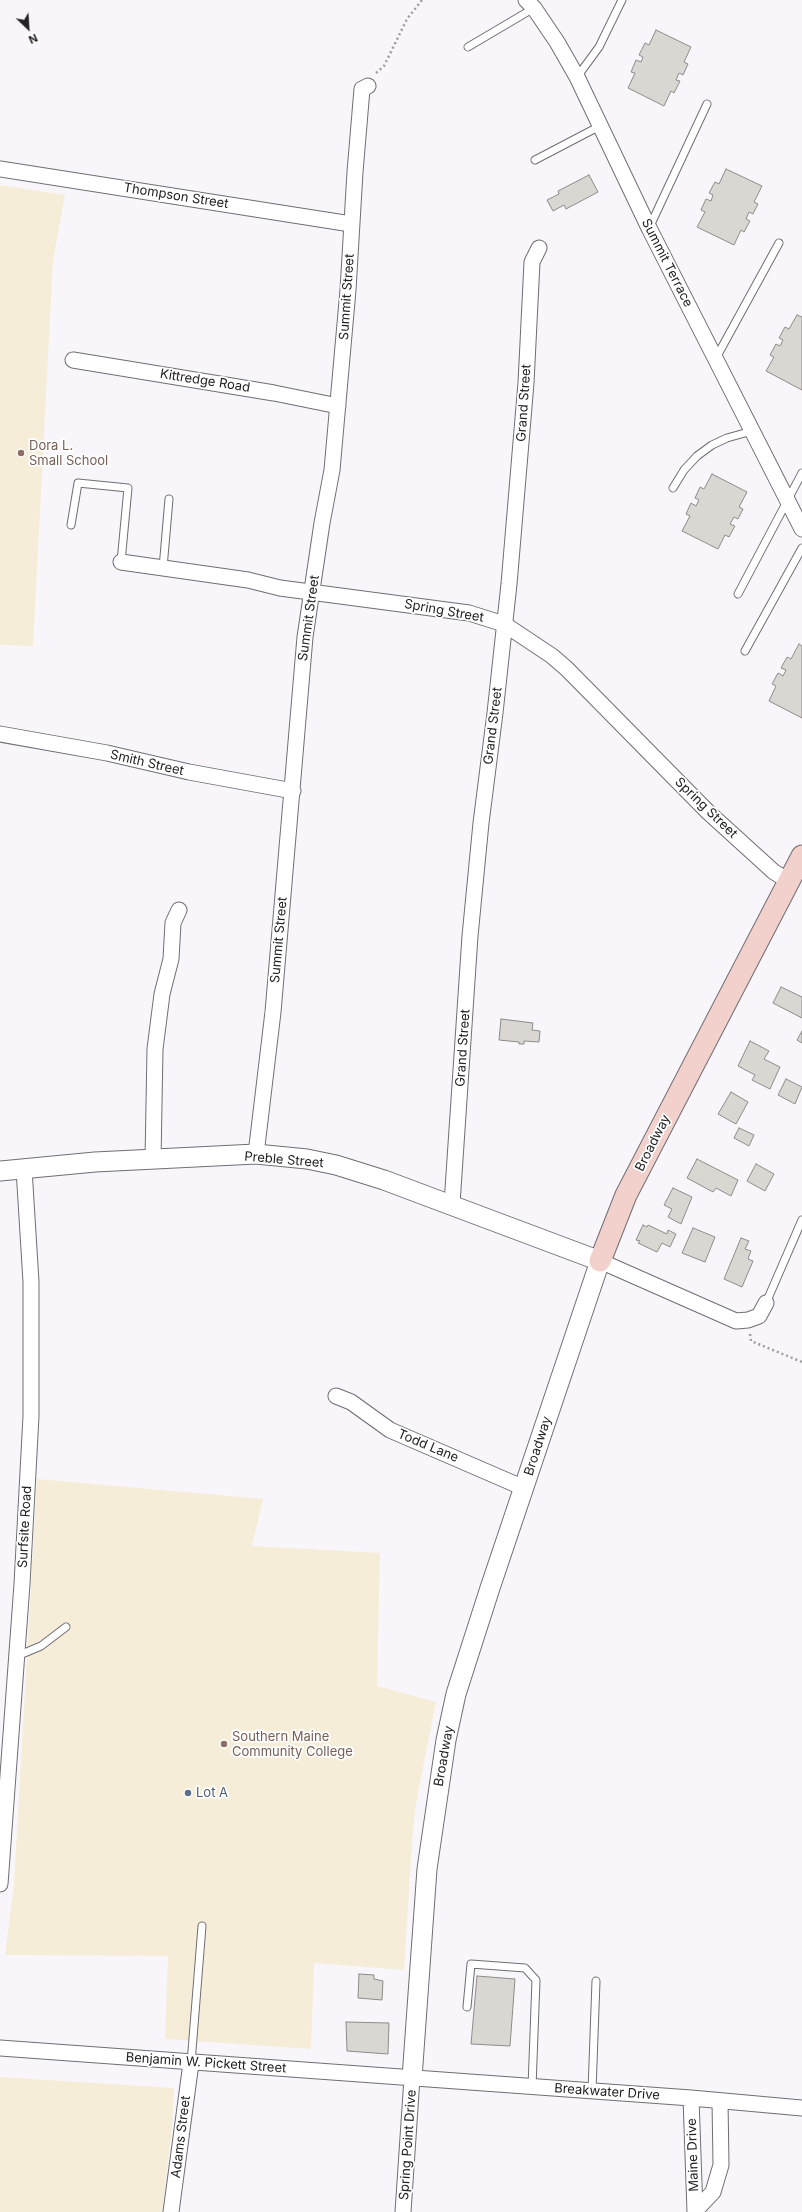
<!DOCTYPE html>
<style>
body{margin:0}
#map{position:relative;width:802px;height:2212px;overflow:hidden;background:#f8f6fb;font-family:Inter,sans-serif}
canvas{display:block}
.north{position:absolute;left:8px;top:8px;width:40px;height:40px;-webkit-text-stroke:3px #fff;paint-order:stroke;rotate:155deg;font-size:11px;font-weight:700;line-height:16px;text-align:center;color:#222223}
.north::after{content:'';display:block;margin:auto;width:14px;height:18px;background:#222223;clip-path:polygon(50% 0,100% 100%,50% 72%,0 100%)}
</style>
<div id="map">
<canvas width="802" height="2212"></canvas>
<div class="north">N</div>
</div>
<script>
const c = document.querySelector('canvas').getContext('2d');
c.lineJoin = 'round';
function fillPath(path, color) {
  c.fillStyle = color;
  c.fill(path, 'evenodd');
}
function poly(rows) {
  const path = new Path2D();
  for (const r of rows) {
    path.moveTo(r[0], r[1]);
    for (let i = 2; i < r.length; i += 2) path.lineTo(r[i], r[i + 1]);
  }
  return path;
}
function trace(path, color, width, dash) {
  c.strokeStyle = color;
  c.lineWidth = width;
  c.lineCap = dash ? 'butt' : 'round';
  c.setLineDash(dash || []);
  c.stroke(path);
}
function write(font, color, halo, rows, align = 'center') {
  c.font = font + ' Inter,sans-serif';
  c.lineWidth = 3.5;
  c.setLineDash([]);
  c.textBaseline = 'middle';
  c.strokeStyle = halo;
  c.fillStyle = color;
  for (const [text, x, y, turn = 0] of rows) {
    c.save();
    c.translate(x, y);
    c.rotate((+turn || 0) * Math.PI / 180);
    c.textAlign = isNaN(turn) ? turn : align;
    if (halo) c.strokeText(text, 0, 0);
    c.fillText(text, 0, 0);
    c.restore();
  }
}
const education = poly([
 [0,185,65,195,53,261,33,646,0,645],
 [37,1479,263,1499,252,1546,380,1553,377,1686,436,1702,418,1792,413,1827,404,1970,314,1963,311,2049,165,2039,168,1956,5,1955,14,1885],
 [0,2077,174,2088,172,2127,162,2212,0,2212]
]);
const building = poly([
 [656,30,691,47,684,62,688,64,683,75,679,73,676,80,680,81,674,93,671,91,664,106,628,88,635,73,631,72,636,60,641,62,643,57,639,55,645,43,649,45,656,30],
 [726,169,762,186,754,202,758,204,753,214,749,212,746,219,750,221,744,232,741,230,734,245,697,227,705,212,701,210,706,199,711,201,713,195,709,193,715,182,719,184,726,169],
 [589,175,598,192,566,209,564,205,553,211,547,200,559,194,558,191,589,175],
 [797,315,802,317,802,390,766,371,774,357,770,355,776,344,780,346,783,340,779,338,785,327,789,329,797,315],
 [712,474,747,492,739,507,743,509,738,519,734,517,730,524,735,526,729,537,725,535,718,549,682,531,690,516,686,514,691,503,696,506,699,500,695,498,700,487,704,489,712,474],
 [799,644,802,646,802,718,769,701,776,686,772,684,778,673,783,676,786,670,781,668,787,657,791,659,799,644],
 [781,987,802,997,802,1018,773,1003,781,987],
 [501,1019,533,1023,532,1030,540,1031,539,1042,524,1041,524,1044,519,1044,519,1042,499,1040,501,1019],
 [802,1031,802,1043,797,1040,802,1031],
 [750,1041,769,1051,764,1059,780,1067,770,1089,752,1080,755,1075,738,1066,750,1041],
 [786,1079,802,1087,795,1104,778,1095,786,1079],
 [731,1092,748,1102,736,1124,718,1114,731,1092],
 [739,1128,754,1135,749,1146,734,1138,739,1128],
 [697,1159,738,1180,731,1196,716,1188,713,1192,687,1178,697,1159],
 [756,1164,774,1174,765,1191,747,1181,756,1164],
 [673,1188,692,1197,681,1224,668,1217,672,1209,664,1205,673,1188],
 [643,1225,647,1227,648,1225,667,1234,668,1230,676,1234,670,1247,662,1243,657,1252,638,1243,640,1241,636,1240,643,1225],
 [693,1228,715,1237,705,1262,682,1253,693,1228],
 [741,1238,749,1241,745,1249,751,1251,748,1259,753,1261,742,1287,724,1279,741,1238],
 [359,1974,374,1975,374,1979,383,1981,382,2000,358,1998,359,1974],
 [477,1976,515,1979,510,2046,471,2044,477,1976],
 [346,2022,389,2023,388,2054,347,2051,346,2022]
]);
const path = poly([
 [376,73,384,66,407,19,422,0],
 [750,1334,751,1341,802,1362]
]);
const service = poly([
 [468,47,534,8],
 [577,77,599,47,622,0],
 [535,160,600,126],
 [650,226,707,104],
 [716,358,779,243],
 [673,488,684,470,697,456,712,445,727,438,752,431],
 [71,525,78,483,128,488,121,562],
 [163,568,169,499],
 [738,594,802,473],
 [745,651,802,548],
 [766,1303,802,1220],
 [17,1656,41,1646,66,1627],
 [467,2007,471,1964,525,1968,536,1980,532,2087],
 [191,2063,202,1926],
 [592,2091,596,1981]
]);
const minor = poly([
 [526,0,534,8,557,42,577,77,649,228,802,529],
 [0,169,351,224],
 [73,360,274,393,338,406],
 [121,562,248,580,280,588,469,613,504,624,552,656,567,669,708,812,774,872,789,881],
 [0,734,107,753,189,772,293,791],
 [256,1154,273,1012,305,637,322,523,332,470,348,290,355,172,362,89,368,86],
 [153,1160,155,1049,162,994,171,959,173,923,179,910],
 [452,1204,470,936,481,823,495,713,509,584,526,383,532,262,539,248],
 [600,1261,736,1321,748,1320,759,1316,766,1303],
 [336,1396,351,1402,390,1430,524,1488],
 [0,1884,22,1584,31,1416,31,1282,24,1169],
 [0,2048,691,2098,802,2108],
 [691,2098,695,2212],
 [695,2211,713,2192,721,2165,720,2101],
 [171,2212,191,2063],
 [403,2212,412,2078]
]);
const tertiary = poly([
 [0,1171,95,1162,256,1154,307,1159,336,1165,384,1180,600,1261,490,1588,456,1694,446,1740,427,1869,412,2078]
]);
const secondary = poly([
 [600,1261,626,1195,802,856]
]);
const markers = [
 [21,453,4,"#8d6e63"],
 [224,1744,4,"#8d6e63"],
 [188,1793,4,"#5c6f8a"]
];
const streetNames = [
 ["Thompson Street",176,196,9],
 ["Summit Terrace",667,263,63],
 ["Summit Street",347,297,-86],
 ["Kittredge Road",205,381,9],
 ["Grand Street",524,403,-86],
 ["Spring Street",444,611,10],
 ["Summit Street",309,618,-82],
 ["Grand Street",493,726,-83],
 ["Smith Street",147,763,13],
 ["Spring Street",706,808,44],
 ["Summit Street",279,940,-85],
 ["Grand Street",463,1048,-86],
 ["Broadway",653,1143,-63],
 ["Preble Street",284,1160,5],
 ["Todd Lane",428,1446,23],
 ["Broadway",538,1446,-72],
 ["Surfsite Road",25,1527,-87],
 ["Broadway",444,1756,-80],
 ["Benjamin W. Pickett Street",206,2063,4],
 ["Breakwater Drive",607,2092,4],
 ["Adams Street",181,2137,-83],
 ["Spring Point Drive",408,2145,-86],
 ["Maine Drive",693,2155,-92]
];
const educationNames = [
 ["Dora L.",29,446],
 ["Small School",29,461],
 ["Southern Maine",232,1737],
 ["Community College",232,1752]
];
const serviceNames = [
 ["Lot A",196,1793]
];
fillPath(education, '#f5edd7');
fillPath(building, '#dad6d1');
trace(building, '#8f8b88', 1);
trace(service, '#706e73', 9);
trace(minor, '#706e73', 17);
trace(tertiary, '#706e73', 21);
trace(secondary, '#706e73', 23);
trace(path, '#9e9da0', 2.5, [2, 3]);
trace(service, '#fff', 7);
trace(minor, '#fff', 15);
trace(tertiary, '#fff', 19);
trace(secondary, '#f2d1cc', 21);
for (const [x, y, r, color] of markers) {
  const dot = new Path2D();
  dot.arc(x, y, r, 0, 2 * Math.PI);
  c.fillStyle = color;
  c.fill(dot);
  trace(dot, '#fff', 1.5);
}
write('13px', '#222223', '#fff', streetNames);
write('13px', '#785e54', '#fff', educationNames, 'left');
write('13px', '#4e5e75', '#fff', serviceNames, 'left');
</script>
